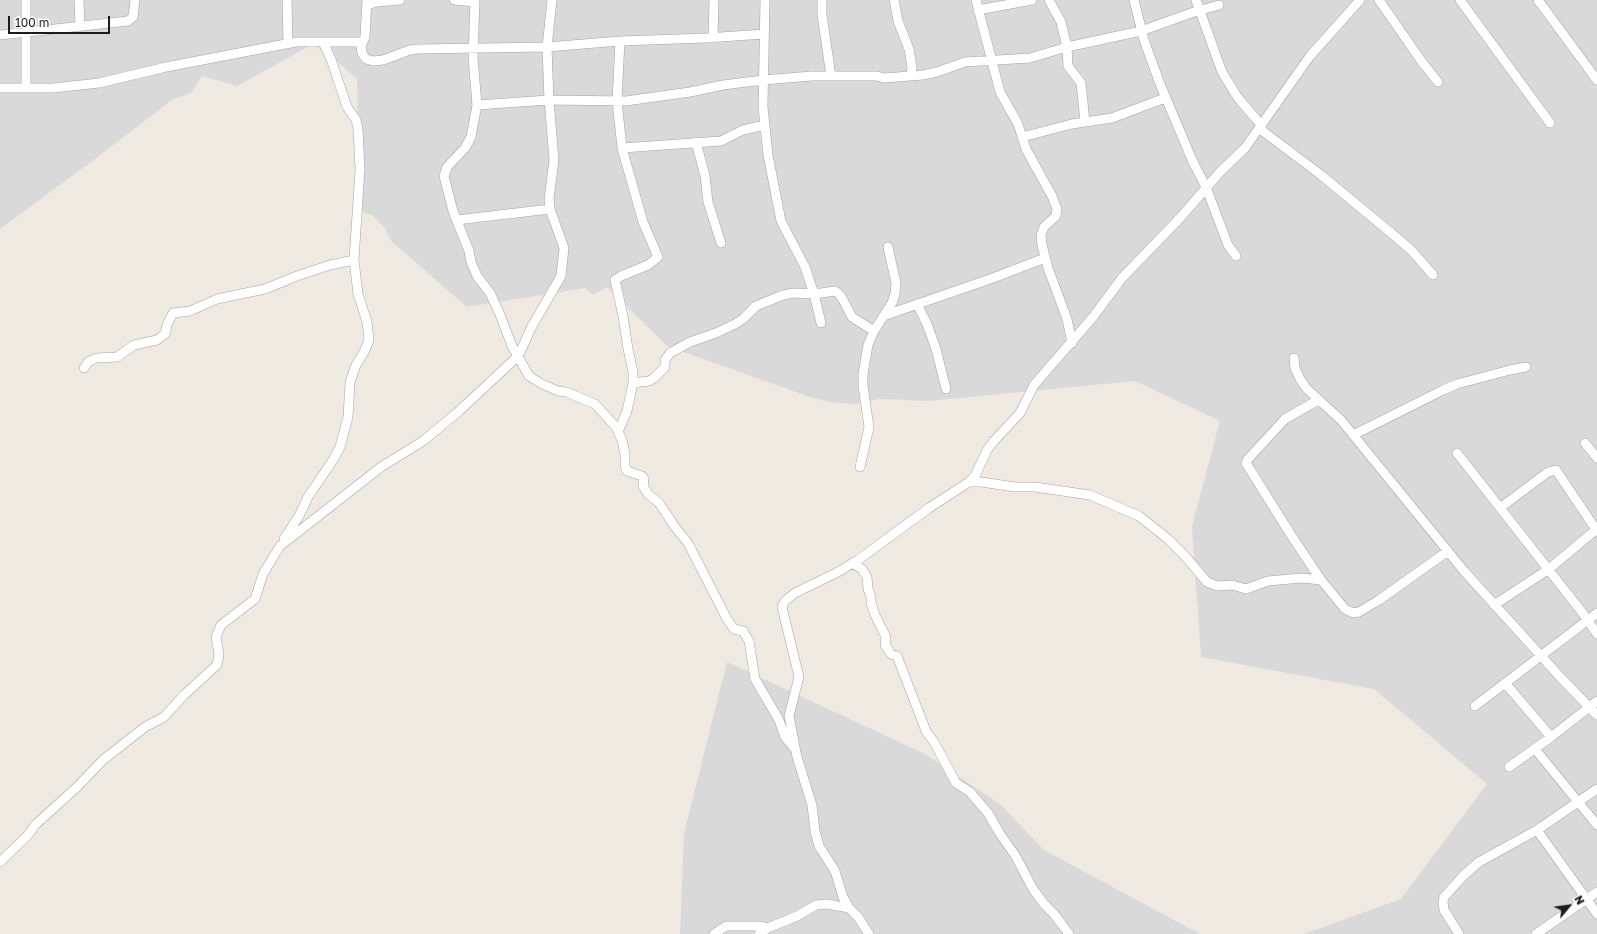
<!DOCTYPE html>
<style>
body{margin:0}
#map{position:relative;width:1597px;height:934px;overflow:hidden;background:#eee9e1;font-family:"Golos Text",sans-serif}
canvas{display:block}
.north{position:absolute;left:1549px;top:886px;width:40px;height:40px;-webkit-text-stroke:3px #fff;paint-order:stroke;rotate:61deg;font-size:11px;font-weight:700;line-height:16px;text-align:center;color:#1c1c1c}
.north::after{content:'';display:block;margin:auto;width:14px;height:18px;background:#1c1c1c;clip-path:polygon(50% 0,100% 100%,50% 72%,0 100%)}
.scale{position:absolute;left:8px;top:16px;width:102px;height:18px;box-sizing:border-box;border:2px solid #1c1c1c;border-top:0;padding-left:5px;font-size:12px;line-height:14px;white-space:nowrap;color:#1c1c1c;-webkit-text-stroke:3px #fff;paint-order:stroke}
</style>
<div id="map">
<canvas width="1597" height="934"></canvas>
<div class="north">N</div>
<div class="scale">100 m</div>
</div>
<script>
const c = document.querySelector('canvas').getContext('2d');
c.lineJoin = 'round';
function fillPath(path, color) {
  c.fillStyle = color;
  c.fill(path, 'evenodd');
}
function poly(rows) {
  const path = new Path2D();
  for (const r of rows) {
    path.moveTo(r[0], r[1]);
    for (let i = 2; i < r.length; i += 2) path.lineTo(r[i], r[i + 1]);
  }
  return path;
}
function trace(path, color, width, dash) {
  c.strokeStyle = color;
  c.lineWidth = width;
  c.lineCap = dash ? 'butt' : 'round';
  c.setLineDash(dash || []);
  c.stroke(path);
}
const residential = poly([
 [0,0,1597,0,1597,934,1304,934,1401,899,1487,784,1374,689,1201,657,1192,526,1220,421,1135,381,928,401,879,399,856,404,829,402,807,396,667,346,607,287,593,295,585,288,467,307,391,241,385,228,372,215,360,211,357,79,331,56,326,49,320,49,313,44,237,86,202,76,191,93,172,100,95,159,0,229],
 [727,662,925,754,1001,805,1044,850,1200,934,680,934,684,833]
]);
const minor = poly([
 [26,0,26,88],
 [79,0,80,26],
 [287,0,288,43],
 [367,0,365,37,361,46,362,53,366,59,373,61,383,60,410,50,418,49,547,47,620,41,706,38,764,34],
 [454,0,475,2],
 [475,0,473,58,477,105,471,137,465,148,447,167,444,176,453,211,469,251,471,262,477,276,490,293,499,312,512,346,529,376,542,384,558,391,566,392,595,404,616,427,622,440,625,454,625,466,627,471,642,476,644,479,643,486,648,494,659,503,675,527,688,543,727,619,734,629,743,631,749,641,755,679,779,720,785,737,794,748],
 [765,0,763,107,768,155,781,221,805,267,814,294,821,323],
 [822,0,822,15,831,76],
 [894,0,898,21,909,49,912,67,911,76],
 [976,0,1000,92,1018,124,1026,149,1052,196,1057,209,1056,216,1044,227,1041,235,1042,245,1048,268,1067,319,1072,343],
 [1049,0,1061,22,1067,47,1068,66,1081,83,1085,122],
 [1134,0,1144,40,1160,84,1193,162,1206,187,1228,245,1236,256],
 [1196,0,1222,72,1238,98,1262,126],
 [1379,0,1422,62,1438,82],
 [1460,0,1550,123],
 [1538,0,1597,80],
 [367,5,377,2,400,0],
 [978,10,1032,0],
 [0,35,128,21,133,17,135,0],
 [713,38,714,0],
 [0,88,53,88,99,83,166,67,296,42,363,42],
 [477,105,549,100,626,101,690,92,723,85,763,80,812,76,877,76,884,78,923,75,937,72,965,62,1030,58,1067,47,1141,31,1194,12,1219,5],
 [1260,129,1321,175,1390,232,1411,250,1433,275],
 [1022,137,1072,124,1112,118,1165,98],
 [696,142,705,176,708,202,721,243],
 [622,148,721,141,743,130,765,125],
 [457,220,550,209],
 [917,304,927,324,936,349,946,389],
 [886,315,993,278,1045,258],
 [1294,358,1295,368,1300,379,1307,389,1341,420,1464,571,1561,678,1597,715],
 [84,368,88,362,96,358,117,357,134,345,157,340,165,334,167,325,173,313,190,311,217,299,265,289,297,276,330,265,354,260],
 [633,383,649,381,654,378,665,367,665,360,670,353,690,342,716,333,735,324,743,319,756,306,783,295,794,293,814,294,835,291,838,293,842,298,852,317,874,331],
 [1318,400,1285,419,1248,459,1246,463,1291,535,1321,580,1345,609,1353,613,1359,612,1379,600,1448,551],
 [618,432,627,411,633,383,633,372,628,349,623,316,615,280,621,276,648,265,658,257,643,222,622,148,617,101,620,41],
 [1353,435,1443,390,1457,384,1510,370,1526,367],
 [1585,443,1597,458],
 [1457,453,1581,611,1597,634],
 [860,467,869,427,863,386,863,374,868,345,874,331,892,303,895,294,896,283,888,247],
 [969,482,975,476,987,450,994,441,1020,413,1034,385,1093,317,1122,278,1180,218,1220,172,1245,148,1310,56,1360,0],
 [1500,508,1548,472,1556,470,1597,531],
 [284,539,299,516,308,497,333,460,340,447,348,417,350,382,356,365,364,352,369,340,367,322,358,294,354,260,360,169,358,129,356,120,347,107,331,59,323,42],
 [852,563,862,569,867,577,868,589,871,597,871,603,875,615,886,637,885,645,891,654,897,656,926,731,934,742,956,783,970,792,988,813,1000,834,1015,855,1033,889,1044,904,1054,914,1069,934],
 [1494,605,1549,569,1597,529],
 [1505,683,1551,737],
 [1475,706,1597,613],
 [1535,749,1597,825],
 [1509,767,1551,737,1597,701],
 [1537,830,1597,914],
 [0,862,28,835,35,825,77,787,103,760,145,727,164,717,184,695,217,665,219,654,216,637,221,625,255,599,263,574,280,546,381,467,423,441,458,412,517,357,523,346,531,328,561,276,564,248,550,209,549,199,554,160,549,100,547,47,552,0],
 [714,934,726,926,759,926,768,928],
 [759,934,768,928,797,916,816,905,827,904,849,908],
 [869,934,858,917,849,908,843,897,835,871,819,846,815,831,812,805,797,757,789,716,799,677,782,607,785,601,795,593,838,572,858,560,929,508,969,482,981,482,1015,487,1035,487,1090,495,1139,516,1168,539,1185,556,1207,582,1217,586,1232,585,1246,589,1268,581,1302,578,1321,580],
 [1459,934,1444,910,1443,902,1444,897,1464,875,1479,862,1537,830,1597,789],
 [1536,934,1597,892]
]);
fillPath(residential, '#dad9d9');
trace(minor, '#a3a3a3', 10);
trace(minor, '#fff', 9);
</script>
